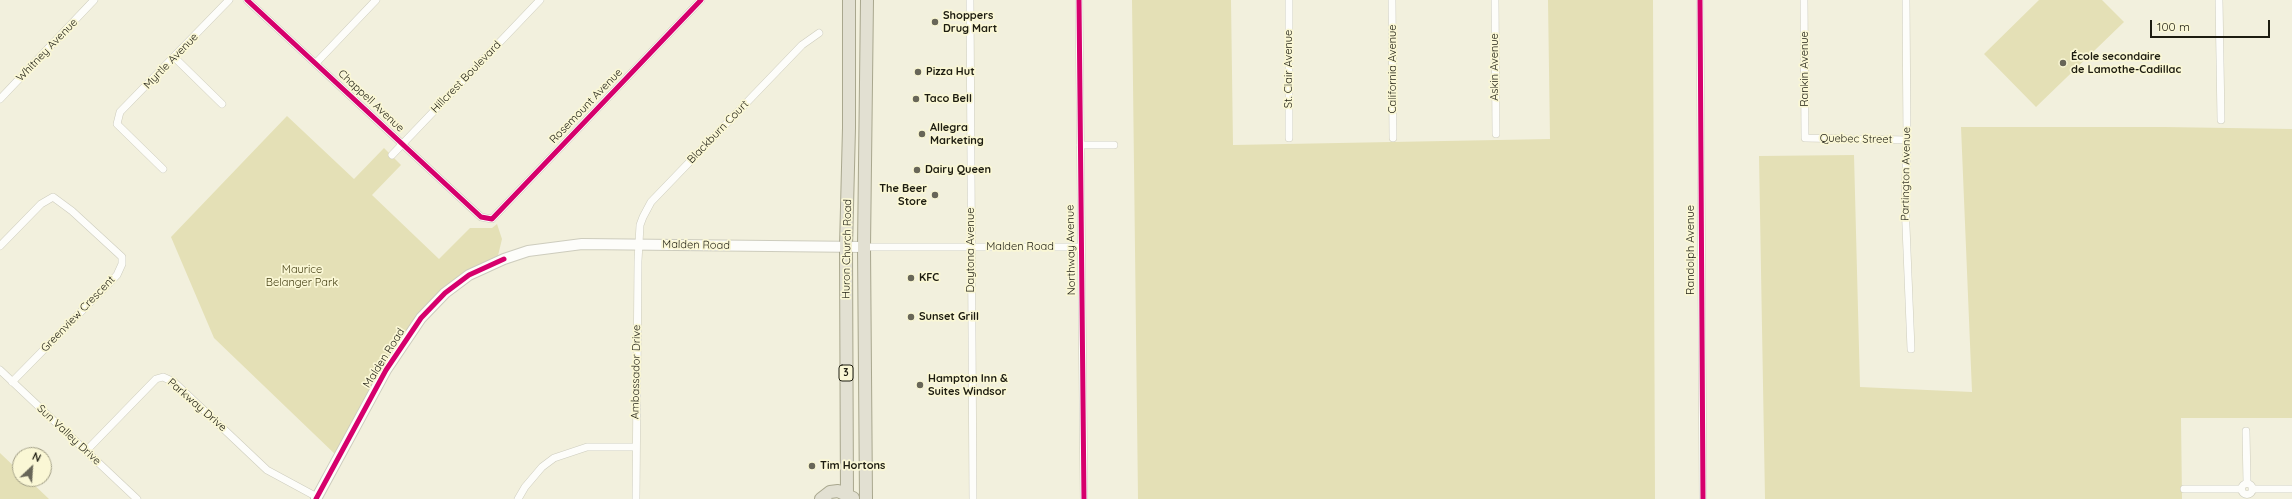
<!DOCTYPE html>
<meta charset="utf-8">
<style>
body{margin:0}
#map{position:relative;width:2292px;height:499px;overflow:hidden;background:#f2f0dd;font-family:Quicksand,sans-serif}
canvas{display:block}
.north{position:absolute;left:12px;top:447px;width:40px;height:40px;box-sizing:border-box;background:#faf7d5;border:1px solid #a29f86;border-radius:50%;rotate:25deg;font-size:11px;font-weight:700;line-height:16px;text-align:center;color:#1d1c10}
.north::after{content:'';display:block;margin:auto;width:14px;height:18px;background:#686658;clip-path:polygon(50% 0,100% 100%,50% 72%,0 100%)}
.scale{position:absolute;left:2150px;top:20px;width:120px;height:18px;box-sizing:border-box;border:2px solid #1d1c10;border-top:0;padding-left:5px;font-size:12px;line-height:14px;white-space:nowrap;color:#1d1c10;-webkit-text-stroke:3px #faf7d5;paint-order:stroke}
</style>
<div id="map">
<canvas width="2292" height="499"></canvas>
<div class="north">N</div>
<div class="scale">100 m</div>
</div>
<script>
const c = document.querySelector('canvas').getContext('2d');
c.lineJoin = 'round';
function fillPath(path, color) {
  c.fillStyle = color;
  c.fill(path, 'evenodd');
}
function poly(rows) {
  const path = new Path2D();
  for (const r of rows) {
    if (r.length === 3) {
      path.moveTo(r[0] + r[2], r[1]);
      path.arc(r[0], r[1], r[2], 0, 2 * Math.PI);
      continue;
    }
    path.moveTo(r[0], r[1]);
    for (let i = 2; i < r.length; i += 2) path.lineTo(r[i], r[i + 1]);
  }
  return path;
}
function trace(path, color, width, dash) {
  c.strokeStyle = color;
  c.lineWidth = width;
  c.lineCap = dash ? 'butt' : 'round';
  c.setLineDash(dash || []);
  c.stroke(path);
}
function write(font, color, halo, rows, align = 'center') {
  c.font = font + ' Quicksand,sans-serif';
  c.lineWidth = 3.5;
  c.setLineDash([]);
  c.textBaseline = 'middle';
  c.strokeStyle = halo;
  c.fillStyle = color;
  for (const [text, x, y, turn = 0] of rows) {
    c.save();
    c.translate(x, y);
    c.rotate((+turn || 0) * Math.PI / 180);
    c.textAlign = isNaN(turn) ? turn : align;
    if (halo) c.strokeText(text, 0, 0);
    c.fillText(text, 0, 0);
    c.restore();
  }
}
const green = poly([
 [1132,0,1231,0,1233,145,1550,139,1548,0,1653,0,1655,499,1138,499],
 [2039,0,2102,0,2124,22,2036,107,1984,54],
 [287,116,354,179,384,148,401,165,372,195,439,259,470,228,492,228,497,224,502,239,496,264,462,280,429,309,338,457,214,338,171,237],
 [1961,127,2165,127,2292,129,2292,418,2181,418,2182,499,1765,499,1759,156,1854,155,1860,387,1972,392],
 [0,453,20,472,20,479,28,479,49,499,0,499]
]);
const minor = poly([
 [247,0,481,217,492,219,701,0],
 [970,0,973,499],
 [1079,0,1084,499],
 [1289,0,1289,138],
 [1392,0,1393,138],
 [1495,0,1496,134],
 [1700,0,1703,499],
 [1804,0,1805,138,1907,140],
 [1906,0,1907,140,1905,202,1911,349],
 [2219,0,2221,120],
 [175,58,222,104],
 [316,63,376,0],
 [0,99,94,0],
 [1080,145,1114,145],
 [392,155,540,0],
 [163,169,117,124,120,112,229,0],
 [0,246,41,204,53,197,72,211,122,257,122,264,117,275,12,382],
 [864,247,1081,247],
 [0,370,137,499],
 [2246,431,2247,483],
 [86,451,156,379,163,377,174,382,267,470,317,497],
 [2247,489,5.5],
 [2184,489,2241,489],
 [2252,489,2292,489],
 [518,499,525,487,542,467,554,458,587,447,635,447],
 [636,499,638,261,640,225,643,217,651,202,802,45,819,33]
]);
const secondary = poly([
 [316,499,386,370,421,318,445,293,469,275,504,259,528,251,582,244,864,247]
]);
const trunk = poly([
 [821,499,830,492,838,491,853,498],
 [847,499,846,247,849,128,849,0],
 [866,499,864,247,867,0]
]);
const cycleway = poly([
 [247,0,481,217,492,219,701,0],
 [1079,0,1084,499],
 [1700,0,1703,499],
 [316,499,386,370,421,318,445,293,469,275,504,259]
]);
const markers = [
 [935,22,4,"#686658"],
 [2063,63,4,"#686658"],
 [918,72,4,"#686658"],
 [916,99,4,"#686658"],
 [922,134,4,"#686658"],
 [917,170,4,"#686658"],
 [935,195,4,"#686658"],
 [911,278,4,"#686658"],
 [911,317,4,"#686658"],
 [920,385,4,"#686658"],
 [812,466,4,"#686658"]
];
const shields = [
 [846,373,14]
];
const shieldNames = [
 ["3",846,373]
];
const poiNames = [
 ["Shoppers",943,16],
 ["Drug Mart",943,29],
 ["École secondaire",2071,57],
 ["de Lamothe-Cadillac",2071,70],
 ["Pizza Hut",926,72],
 ["Taco Bell",924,99],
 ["Allegra",930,128],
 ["Marketing",930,141],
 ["Dairy Queen",925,170],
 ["The Beer",927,189,"right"],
 ["Store",927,202,"right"],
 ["KFC",919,278],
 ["Sunset Grill",919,317],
 ["Hampton Inn &",928,379],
 ["Suites Windsor",928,392],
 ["Tim Hortons",820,466]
];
const streetNames = [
 ["Whitney Avenue",47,50,-46],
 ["Myrtle Avenue",171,61,-46],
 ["Askin Avenue",1495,67,-90],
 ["St. Clair Avenue",1289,69,-90],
 ["California Avenue",1393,69,-90],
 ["Rankin Avenue",1805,69,-90],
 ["Hillcrest Boulevard",466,77,-46],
 ["Chappell Avenue",371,101,43],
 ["Rosemount Avenue",586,106,-46],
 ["Blackburn Court",718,132,-46],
 ["Quebec Street",1856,139,1],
 ["Partington Avenue",1906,174,-89],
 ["Malden Road",696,245,1],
 ["Malden Road",1020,247],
 ["Huron Church Road",847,249,-89],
 ["Daytona Avenue",971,250,-90],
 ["Northway Avenue",1071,250,-91],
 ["Randolph Avenue",1691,250,-90],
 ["Greenview Crescent",78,314,-46],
 ["Malden Road",384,358,-58],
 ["Ambassador Drive",636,372,-89],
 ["Parkway Drive",197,405,41],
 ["Sun Valley Drive",69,435,43]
];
const parkNames = [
 ["Maurice",302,270],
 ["Belanger Park",302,283]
];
fillPath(green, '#e4e0b6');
trace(minor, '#cdccbd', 8);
trace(secondary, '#cdccbd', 12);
trace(trunk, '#a9a78e', 14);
trace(minor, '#fdfdfa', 7);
trace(secondary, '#fdfdfa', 10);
trace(trunk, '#e2e0d2', 12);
trace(cycleway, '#d6006c', 5);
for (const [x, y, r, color] of markers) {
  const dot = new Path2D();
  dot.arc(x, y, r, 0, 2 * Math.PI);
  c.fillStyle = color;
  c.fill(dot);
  trace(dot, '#faf7d5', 1.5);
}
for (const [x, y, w] of shields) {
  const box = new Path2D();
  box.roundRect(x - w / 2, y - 8, w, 16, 3);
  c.fillStyle = '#faf7d5';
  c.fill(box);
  trace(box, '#1d1c10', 1);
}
write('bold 10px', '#1d1c10', null, shieldNames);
write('bold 11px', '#1d1c10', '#faf7d5', poiNames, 'left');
write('11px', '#1d1c10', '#faf7d5', streetNames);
write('11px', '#443f13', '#faf7d5', parkNames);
</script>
